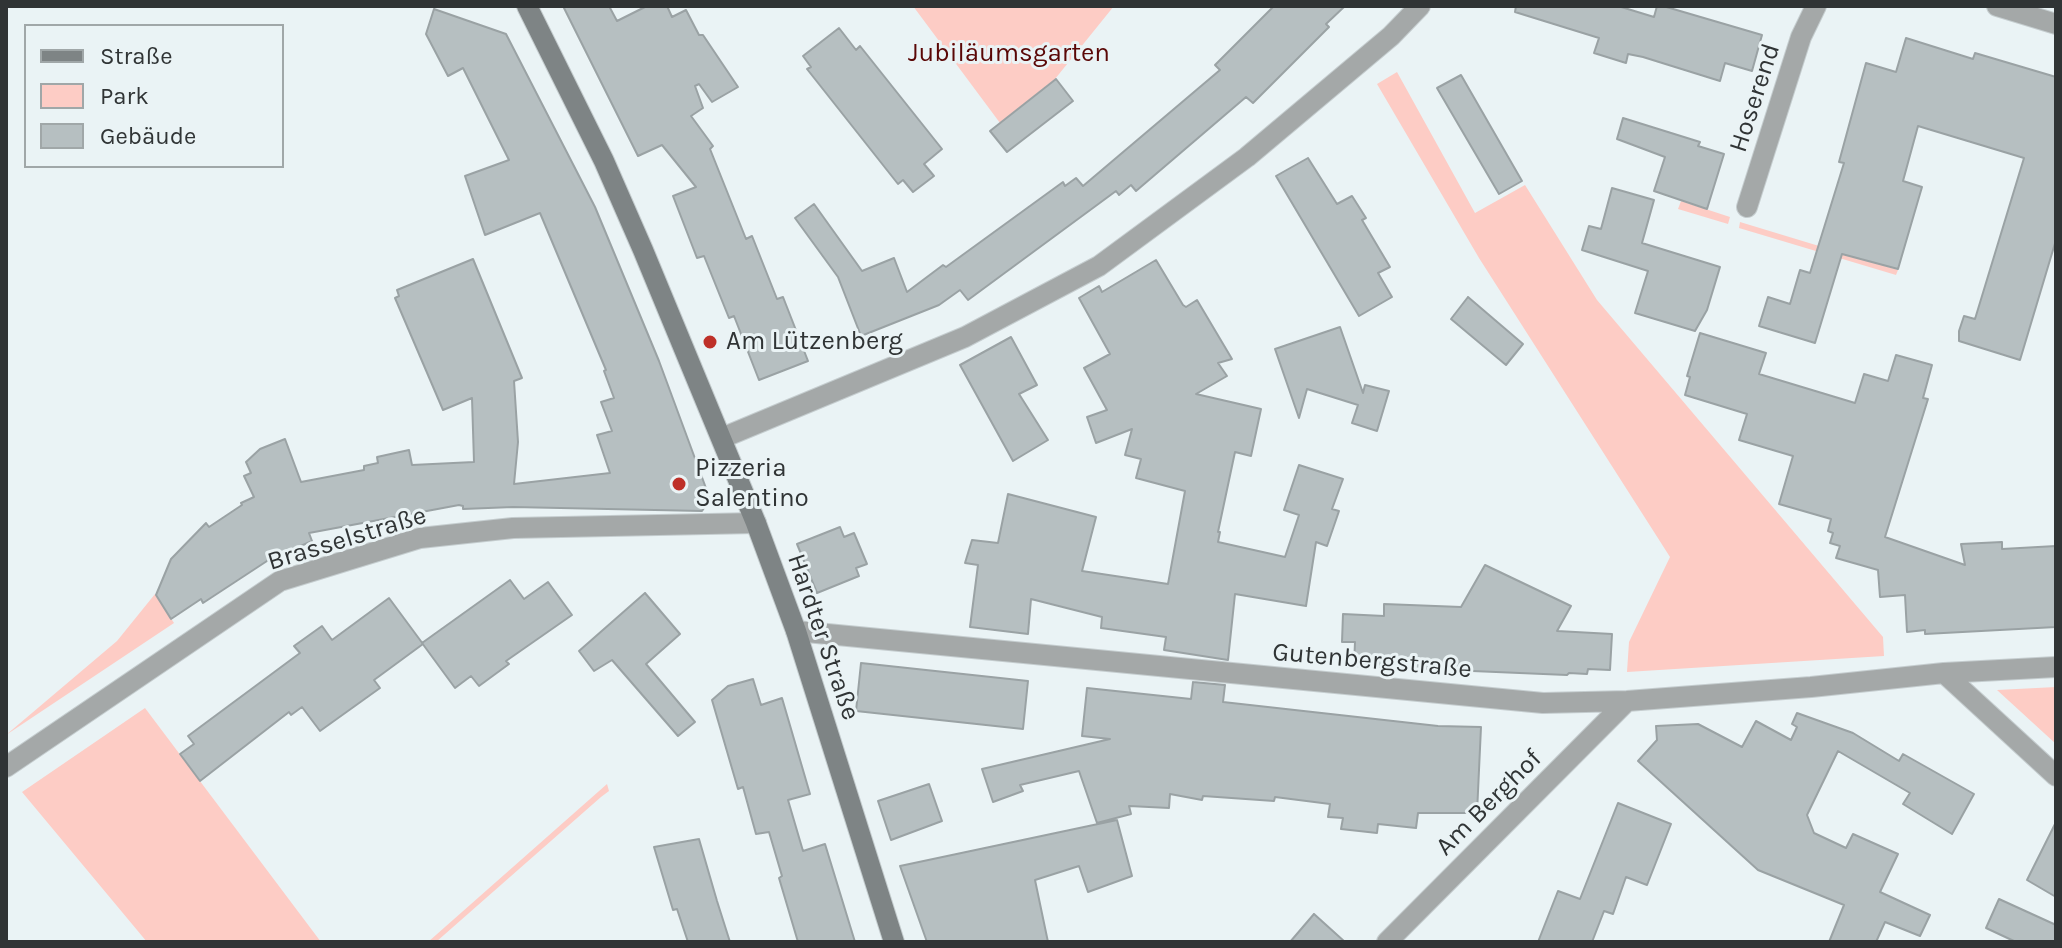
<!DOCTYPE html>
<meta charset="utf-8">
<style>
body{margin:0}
#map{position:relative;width:2062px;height:948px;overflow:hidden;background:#eaf3f5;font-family:Karla,sans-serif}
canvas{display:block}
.frame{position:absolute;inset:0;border:8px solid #303435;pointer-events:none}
.legend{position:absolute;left:24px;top:24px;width:260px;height:144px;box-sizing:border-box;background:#eaf3f5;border:2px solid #a0a7a8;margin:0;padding:10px 14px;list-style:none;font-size:24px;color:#303435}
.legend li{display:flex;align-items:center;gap:16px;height:40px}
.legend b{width:40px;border:2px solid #a0a7a8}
</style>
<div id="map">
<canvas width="2062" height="948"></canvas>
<div class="frame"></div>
<ul class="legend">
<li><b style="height:10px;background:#7e8485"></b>Straße</li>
<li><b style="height:22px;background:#fdccc5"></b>Park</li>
<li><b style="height:22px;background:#b6bfc1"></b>Gebäude</li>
</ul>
</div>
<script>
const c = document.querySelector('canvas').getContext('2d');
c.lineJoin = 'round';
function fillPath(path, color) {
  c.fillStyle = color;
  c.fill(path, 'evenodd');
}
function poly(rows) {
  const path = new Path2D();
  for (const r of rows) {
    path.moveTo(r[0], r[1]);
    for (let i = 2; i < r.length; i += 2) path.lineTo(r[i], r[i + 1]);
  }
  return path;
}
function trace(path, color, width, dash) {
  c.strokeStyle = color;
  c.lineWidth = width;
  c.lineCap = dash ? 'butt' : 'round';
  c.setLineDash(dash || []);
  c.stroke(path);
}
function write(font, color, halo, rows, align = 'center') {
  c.font = font + ' Karla,sans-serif';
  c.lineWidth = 6;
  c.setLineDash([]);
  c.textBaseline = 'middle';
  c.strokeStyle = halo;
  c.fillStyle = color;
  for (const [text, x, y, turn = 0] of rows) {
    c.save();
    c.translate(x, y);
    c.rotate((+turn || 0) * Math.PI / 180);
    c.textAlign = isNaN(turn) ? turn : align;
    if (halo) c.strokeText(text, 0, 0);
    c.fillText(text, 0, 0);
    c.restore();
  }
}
const green = poly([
 [913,6,1114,6,1055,79,1000,123],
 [1397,72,1475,213,1525,185,1597,300,1883,637,1884,656,1627,672,1629,642,1670,557,1479,258,1377,84],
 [1681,201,1730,217,1728,224,1678,209],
 [1740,222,1898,270,1896,275,1739,228],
 [155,594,174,623,6,735,117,641],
 [2056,687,2056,744,1997,690],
 [145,708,321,942,147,942,22,792],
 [607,784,609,791,601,797,436,942,428,942]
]);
const building = poly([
 [563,6,609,6,617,21,647,6,667,6,672,17,686,10,699,35,703,35,738,87,712,102,699,84,695,86,703,108,691,116,713,146,710,149,746,239,752,236,777,299,783,297,808,361,759,380,734,316,729,318,704,256,697,258,673,196,696,187,662,145,638,156,563,6],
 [1274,6,1345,6,1326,24,1329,27,1253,103,1246,97,1136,191,1131,185,1119,195,1116,191,968,300,960,290,939,305,861,336,838,277,795,218,814,204,862,271,894,258,907,292,943,265,946,267,1063,182,1065,186,1076,178,1083,186,1220,70,1215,65,1274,6],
 [1516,6,1618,6,1654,17,1657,6,1663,6,1762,35,1752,71,1725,63,1720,81,1643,57,1628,54,1626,63,1594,53,1599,38,1515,12,1516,6],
 [434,9,506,34,595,207,659,361,710,499,702,511,513,507,463,509,463,506,459,505,309,533,312,541,267,561,203,603,201,599,171,619,156,595,171,559,206,523,209,527,242,505,241,503,254,497,244,476,251,473,246,462,260,449,285,439,301,482,364,470,364,466,378,463,377,457,409,450,412,465,474,462,472,398,443,410,395,298,399,296,397,290,473,259,522,378,514,381,518,442,514,484,610,473,597,435,612,431,601,402,614,398,604,371,606,370,540,213,485,235,465,176,509,160,463,68,448,76,426,34,434,9],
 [839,28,856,50,860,46,942,149,924,164,934,176,913,192,903,180,898,184,807,69,811,67,803,56,839,28],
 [1906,38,1973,59,1975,53,2056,77,2056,240,2020,360,1959,341,1959,331,1964,316,1975,319,2024,158,1918,126,1903,181,1922,187,1898,269,1842,254,1815,343,1759,326,1768,297,1790,304,1800,270,1810,273,1844,163,1839,162,1866,63,1896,72,1906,38],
 [1461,75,1522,181,1499,194,1437,88,1461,75],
 [1056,79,1073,101,1007,152,990,131,1056,79],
 [1623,118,1700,142,1698,146,1724,154,1707,209,1654,191,1665,157,1617,139,1623,118],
 [1308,158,1337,204,1352,196,1366,218,1362,220,1390,267,1378,273,1392,297,1359,316,1276,176,1308,158],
 [1612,188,1654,200,1642,243,1720,267,1707,310,1695,331,1635,313,1648,271,1582,250,1589,226,1601,229,1612,188],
 [1156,260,1183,305,1186,307,1197,300,1232,359,1218,363,1227,376,1196,394,1261,409,1251,456,1235,452,1218,532,1220,532,1218,542,1285,557,1299,515,1284,510,1299,465,1343,479,1332,509,1339,511,1327,546,1316,542,1306,606,1235,594,1228,660,1164,650,1166,637,1101,628,1102,617,1031,599,1028,634,970,627,978,565,965,563,972,540,998,543,1008,494,1096,517,1082,571,1168,584,1185,491,1136,478,1141,459,1125,455,1132,429,1096,443,1087,417,1107,410,1084,368,1110,354,1079,298,1099,286,1102,292,1156,260],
 [1468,297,1523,344,1506,365,1451,319,1468,297],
 [1340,327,1363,393,1365,385,1389,391,1377,431,1352,423,1358,405,1307,389,1299,418,1275,349,1340,327],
 [1700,333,1766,353,1759,374,1855,403,1864,374,1888,381,1896,355,1932,365,1923,398,1928,399,1885,537,1965,565,1961,544,2002,542,2002,549,2056,546,2056,627,1925,634,1925,630,1907,632,1905,595,1880,597,1878,570,1836,558,1840,546,1830,543,1833,533,1828,531,1831,519,1779,504,1793,456,1739,440,1747,414,1685,395,1690,377,1687,376,1700,333],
 [1011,337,1037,385,1019,394,1048,440,1013,461,960,365,1011,337],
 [840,527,844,537,854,533,867,564,856,568,859,576,817,593,797,544,840,527],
 [1485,565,1571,606,1557,631,1612,634,1610,670,1588,669,1587,674,1569,673,1567,675,1354,666,1355,642,1342,642,1343,614,1384,616,1384,604,1461,607,1485,565],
 [510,580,524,599,548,582,572,615,506,661,509,664,479,686,471,676,455,688,422,643,510,580],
 [645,593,680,634,646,664,695,722,678,736,612,660,594,671,579,651,645,593],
 [389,598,423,644,374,680,380,688,320,731,302,707,291,715,289,712,200,781,180,754,194,744,188,736,300,653,294,646,322,626,332,640,389,598],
 [861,663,1028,681,1023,729,856,711,861,663],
 [753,679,761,705,782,698,810,794,788,800,803,851,825,844,855,942,798,942,779,878,782,876,769,832,756,834,743,787,738,789,712,700,728,686,753,679],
 [1193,682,1225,685,1223,702,1438,726,1481,727,1477,813,1418,813,1416,828,1378,824,1377,833,1341,829,1343,818,1328,817,1330,804,1275,797,1274,801,1203,796,1202,800,1170,794,1169,808,1129,806,1131,814,1097,823,1079,771,1020,785,1023,791,993,802,982,769,1110,739,1082,736,1087,688,1191,699,1193,682],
 [1797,713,1853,733,1899,761,1903,754,1974,794,1952,834,1903,804,1910,793,1838,751,1807,815,1814,833,1846,848,1853,834,1898,854,1880,892,1930,915,1920,936,1885,922,1876,942,1829,942,1844,905,1758,870,1638,761,1657,740,1656,726,1698,724,1742,747,1756,721,1791,740,1797,727,1792,724,1797,713],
 [929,784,942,821,891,840,878,801,929,784],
 [1618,803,1671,824,1647,885,1626,877,1613,914,1604,911,1592,942,1538,942,1558,891,1580,899,1618,803],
 [1117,820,1132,876,1088,892,1079,866,1035,880,1048,942,927,942,900,866,1117,820],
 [2056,822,2056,897,2027,880,2056,822],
 [699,839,717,901,730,942,688,942,677,909,673,910,654,847,699,839],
 [1999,899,2056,925,2056,942,2016,942,1986,928,1999,899],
 [1314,914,1345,942,1290,942,1314,914]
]);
const street = poly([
 [1997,6,2056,24],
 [1747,207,1801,37,1816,6],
 [722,438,965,337,1099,266,1247,157,1391,36,1420,6],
 [796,631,1543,703,1627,701,1811,687,1944,673,2056,667],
 [1944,673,2056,776],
 [6,767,280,581,420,538,513,528,756,523],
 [1387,942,1627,701]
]);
const secondary = poly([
 [527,6,604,161,643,250,756,523,796,631,894,942]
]);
const markers = [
 [710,342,8,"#be3028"],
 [679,484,8,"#be3028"]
];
const parkNames = [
 ["Jubiläumsgarten",1009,54]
];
const streetNames = [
 ["Hoserend",1755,98,-72],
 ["Brasselstraße",347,539,-17],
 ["Hardter Straße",823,637,71],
 ["Gutenbergstraße",1372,661,5],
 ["Am Berghof",1489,803,-45]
];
const poiNames = [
 ["Am Lützenberg",726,342],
 ["Pizzeria",695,469],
 ["Salentino",695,499]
];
fillPath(green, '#fdccc5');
fillPath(building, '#b6bfc1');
trace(building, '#9aa2a4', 2);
trace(street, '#c5cdcf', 22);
trace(secondary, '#c5cdcf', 22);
trace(street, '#a4a8a8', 20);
trace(secondary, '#7e8485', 20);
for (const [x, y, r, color] of markers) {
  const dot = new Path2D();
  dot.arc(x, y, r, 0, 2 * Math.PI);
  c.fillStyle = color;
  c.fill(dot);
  trace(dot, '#eaf3f5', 3);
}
write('26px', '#5a0706', '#eaf3f5', parkNames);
write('26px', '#303435', '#eaf3f5', streetNames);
write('26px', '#303435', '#eaf3f5', poiNames, 'left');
</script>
